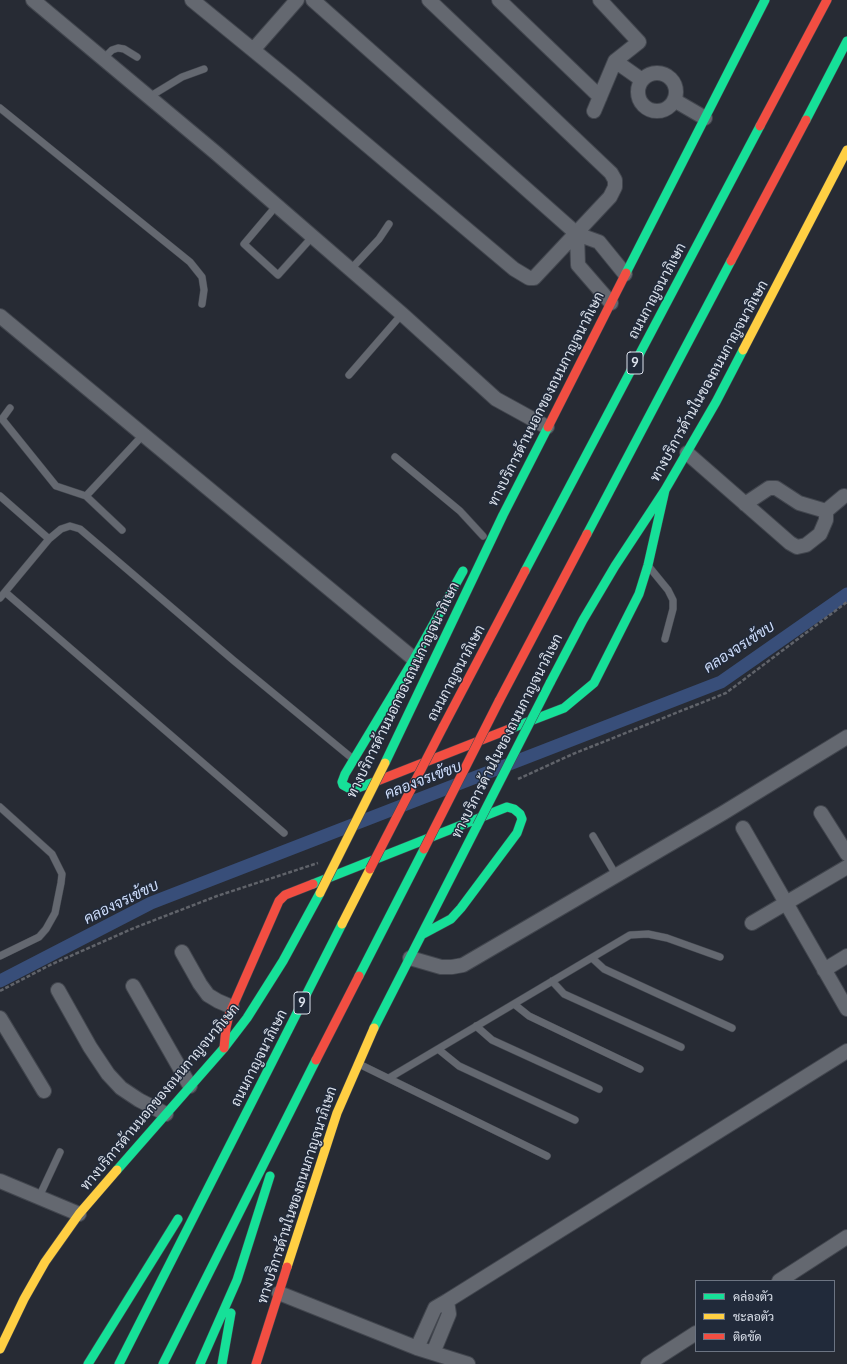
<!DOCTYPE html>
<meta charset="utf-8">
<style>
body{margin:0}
#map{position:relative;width:847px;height:1364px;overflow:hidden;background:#272b34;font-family:Lato,Sarabun,sans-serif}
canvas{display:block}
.legend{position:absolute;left:695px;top:1280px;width:140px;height:72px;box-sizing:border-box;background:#212a3a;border:1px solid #6c7482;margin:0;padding:5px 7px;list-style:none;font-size:12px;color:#dde3ed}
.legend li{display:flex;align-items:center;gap:8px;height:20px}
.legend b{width:20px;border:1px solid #6c7482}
</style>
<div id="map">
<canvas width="847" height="1364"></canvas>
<ul class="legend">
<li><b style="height:5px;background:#16e098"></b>คล่องตัว</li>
<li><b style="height:5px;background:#ffcf43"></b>ชะลอตัว</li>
<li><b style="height:5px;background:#f24e42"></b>ติดขัด</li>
</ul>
</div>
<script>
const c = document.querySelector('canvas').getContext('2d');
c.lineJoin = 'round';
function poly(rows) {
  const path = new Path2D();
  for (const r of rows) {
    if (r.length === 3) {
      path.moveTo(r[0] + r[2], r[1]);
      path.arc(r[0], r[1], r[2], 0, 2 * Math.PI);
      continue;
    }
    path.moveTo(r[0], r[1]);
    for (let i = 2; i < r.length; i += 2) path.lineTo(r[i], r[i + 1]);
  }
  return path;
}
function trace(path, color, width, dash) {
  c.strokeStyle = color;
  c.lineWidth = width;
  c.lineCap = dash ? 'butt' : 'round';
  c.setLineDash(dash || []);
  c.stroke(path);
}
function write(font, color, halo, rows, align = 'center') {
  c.font = font + ' Lato,Sarabun,sans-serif';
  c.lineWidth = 3;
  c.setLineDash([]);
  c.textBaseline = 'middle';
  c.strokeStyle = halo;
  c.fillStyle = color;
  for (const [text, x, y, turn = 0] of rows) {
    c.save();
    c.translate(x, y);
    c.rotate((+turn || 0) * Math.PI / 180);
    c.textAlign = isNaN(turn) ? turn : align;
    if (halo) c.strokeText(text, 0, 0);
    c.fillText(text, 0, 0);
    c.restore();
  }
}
const canal = poly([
 [0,981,151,903,721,682,847,594]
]);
const path = poly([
 [518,779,573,754,726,693,847,602],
 [0,991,50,965,134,928,217,896,318,863]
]);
const lane = poly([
 [103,59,112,50,118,48,124,49,137,57],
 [149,97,182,77,204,69],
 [0,108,190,262,202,277,204,290,202,304],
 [277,205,244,244,278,275,313,236],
 [351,269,379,239,389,224],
 [349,375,402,314],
 [10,408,2,419,56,486,86,496,122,530],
 [395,457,460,511,483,536],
 [0,496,49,539],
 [86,496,143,435],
 [650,568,668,590,673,600,673,609,665,639],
 [5,592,284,833],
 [0,598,49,539,61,529,70,526,80,529,233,660,353,759],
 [0,807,52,854,62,874,61,883,55,913,46,929,39,937,0,956],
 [593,836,616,875],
 [592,958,604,969,732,1028],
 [552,981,564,994,681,1047],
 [514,1004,529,1016,640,1069],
 [476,1026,492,1040,599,1089],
 [438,1049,459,1066,575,1120],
 [359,1064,547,1156],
 [389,1078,630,935,648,934,667,938,720,957],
 [39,1197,60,1152]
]);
const street = poly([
 [33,0,216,153,402,314,496,399,547,427],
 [192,0,291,81,514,269,529,278,534,278,610,197,615,187,615,180,611,173,429,0],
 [313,0,577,234],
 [499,0,600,97],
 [253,50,297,0],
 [615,61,642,80],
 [657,92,19],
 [674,100,705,118],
 [594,111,615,61,639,42,600,0],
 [611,303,578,265,577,234,599,242,625,274],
 [0,316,414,659],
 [687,453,790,543,797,547,806,545,820,534,826,520,826,511,844,496],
 [745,504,769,488,776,488,799,503,826,511],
 [821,813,847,854],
 [743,828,847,1009],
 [752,923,847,867],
 [182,952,200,984,208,995,218,1001,232,1007],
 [410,958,441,967,452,967,463,965,723,813,847,737],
 [824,970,847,956],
 [133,986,190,1086],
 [58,990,90,1047,108,1074,121,1088,139,1100,166,1114],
 [0,1018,44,1091],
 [0,1181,79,1214],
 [779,1281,847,1237],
 [279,1293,417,1348,468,1364],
 [417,1348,435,1308,447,1301,847,1051],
 [433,1353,449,1314,447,1301],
 [648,1364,696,1333]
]);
const fast = poly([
 [806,120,847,41],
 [626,273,765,0],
 [587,534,731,261],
 [525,571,760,126],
 [550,683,583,620,615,566,665,490,716,402,743,350],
 [512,728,564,708,594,683,639,594,648,565,665,490],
 [385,763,503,515,548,427],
 [377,781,352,790,343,785,342,782,345,774,414,659,463,571],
 [313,884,507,807,514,809,520,814,522,819,517,833,461,908,451,919,423,934],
 [359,976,424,849],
 [374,1028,477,826],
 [117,1170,224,1048,247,1018,283,961,320,893],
 [88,1364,178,1219],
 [119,1364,342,924],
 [163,1364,316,1060],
 [200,1364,237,1280,270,1176],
 [222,1364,231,1313]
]);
const slow = poly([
 [743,350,847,150],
 [342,924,370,869],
 [287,1267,337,1113,374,1028],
 [0,1349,24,1299,45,1262,79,1214,117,1170]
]);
const jam = poly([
 [760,126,827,0],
 [731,261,806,120],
 [548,427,626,273],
 [499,701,587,534],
 [443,727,525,571],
 [377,781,512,728],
 [224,1048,226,1028,229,1015,279,901,285,895,313,884],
 [316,1060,359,976],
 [256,1364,287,1267]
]);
const fastBridge = poly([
 [477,826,550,683]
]);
const slowBridge = poly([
 [320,893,385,763]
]);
const jamBridge = poly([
 [424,849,499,701],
 [370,869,443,727]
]);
const shields = [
 [635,363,16],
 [302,1003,16]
];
const shieldNames = [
 ["9",635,363],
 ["9",302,1003]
];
const streetNames = [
 ["ถนนกาญจนาภิเษก",657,291,-62],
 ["ทางบริการด้านในของถนนกาญจนาภิเษก",709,381,-61],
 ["ทางบริการด้านนอกของถนนกาญจนาภิเษก",546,399,-63],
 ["ถนนกาญจนาภิเษก",456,673,-62],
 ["ทางบริการด้านนอกของถนนกาญจนาภิเษก",403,690,-64],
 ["ทางบริการด้านในของถนนกาญจนาภิเษก",507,736,-63],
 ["ถนนกาญจนาภิเษก",259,1058,-63],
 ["ทางบริการด้านนอกของถนนกาญจนาภิเษก",160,1097,-50],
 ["ทางบริการด้านในของถนนกาญจนาภิเษก",297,1195,-72]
];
const waterNames = [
 ["คลองจรเข้ขบ",739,647,-33],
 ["คลองจรเข้ขบ",423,780,-21],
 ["คลองจรเข้ขบ",121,902,-26]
];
trace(canal, '#384e79', 13);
trace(lane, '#42464e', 8);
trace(street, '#42464e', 16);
trace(fast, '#42464e', 10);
trace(slow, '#42464e', 10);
trace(jam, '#42464e', 10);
trace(path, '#60636a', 2.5, [4, 2]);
trace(lane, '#646870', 7);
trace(street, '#646870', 14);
trace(fast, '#16e098', 9);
trace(slow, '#ffcf43', 9);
trace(jam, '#f24e42', 9);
trace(fastBridge, '#42464e', 10, []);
trace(slowBridge, '#42464e', 10, []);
trace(jamBridge, '#42464e', 10, []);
trace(fastBridge, '#16e098', 9);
trace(slowBridge, '#ffcf43', 9);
trace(jamBridge, '#f24e42', 9);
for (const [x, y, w] of shields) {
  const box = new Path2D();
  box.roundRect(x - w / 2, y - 11, w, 22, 3);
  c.fillStyle = '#212a3a';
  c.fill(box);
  trace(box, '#dde3ed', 1);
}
write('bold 13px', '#dde3ed', null, shieldNames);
write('14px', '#dde3ed', '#212a3a', streetNames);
write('italic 15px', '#ceddfb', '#212a3a', waterNames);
</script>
